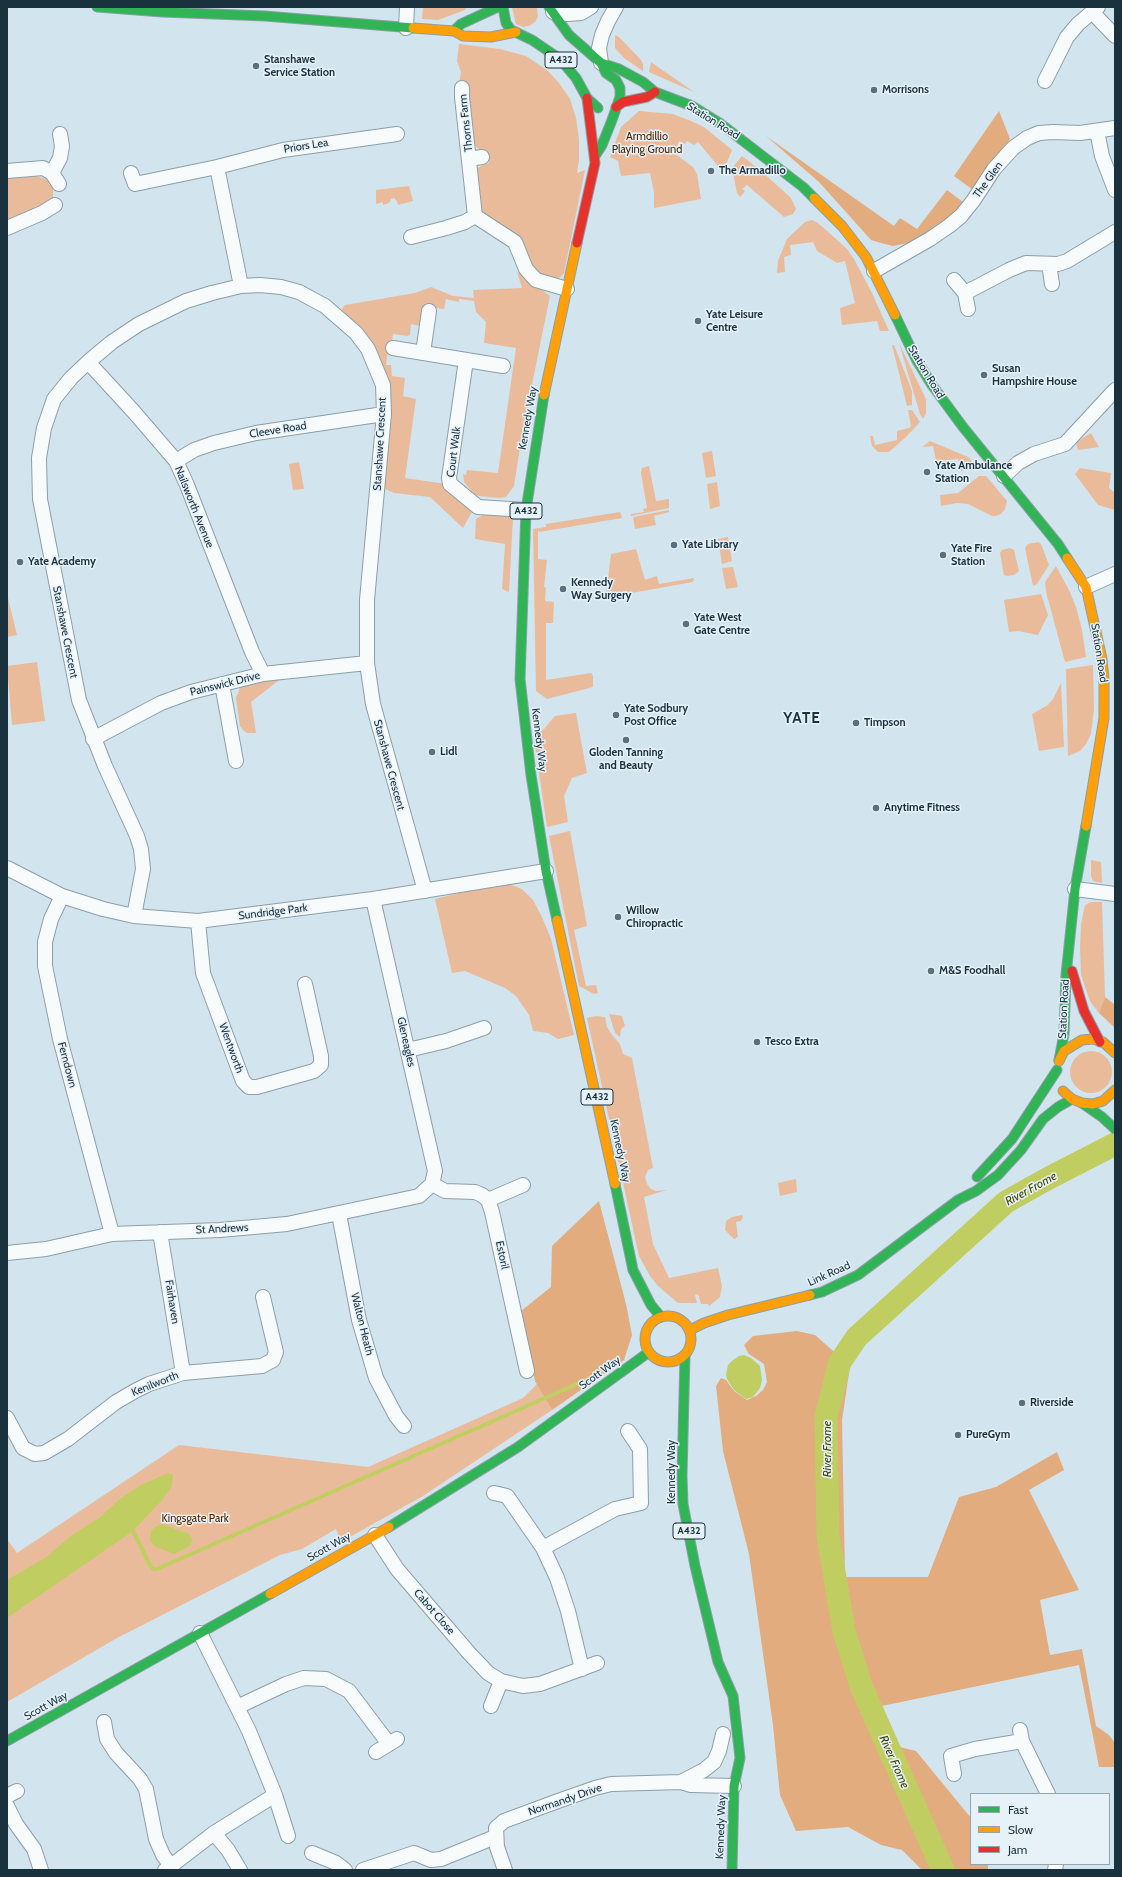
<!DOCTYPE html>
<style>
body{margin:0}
#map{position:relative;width:1122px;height:1877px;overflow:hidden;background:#d2e4ee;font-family:Cabin,sans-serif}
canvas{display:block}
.frame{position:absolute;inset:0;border:8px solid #1a313e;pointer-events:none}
.legend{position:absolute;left:970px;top:1793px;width:140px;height:72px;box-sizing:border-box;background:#e6f1f8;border:1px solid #94a4ae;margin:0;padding:5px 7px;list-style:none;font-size:12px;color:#1a313e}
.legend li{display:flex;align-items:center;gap:8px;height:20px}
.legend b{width:20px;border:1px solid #94a4ae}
</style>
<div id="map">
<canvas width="1122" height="1877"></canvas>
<div class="frame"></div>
<ul class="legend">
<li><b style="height:5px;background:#30b455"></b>Fast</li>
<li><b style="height:5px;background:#ff9f0a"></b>Slow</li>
<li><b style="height:5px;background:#e5322d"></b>Jam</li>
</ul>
</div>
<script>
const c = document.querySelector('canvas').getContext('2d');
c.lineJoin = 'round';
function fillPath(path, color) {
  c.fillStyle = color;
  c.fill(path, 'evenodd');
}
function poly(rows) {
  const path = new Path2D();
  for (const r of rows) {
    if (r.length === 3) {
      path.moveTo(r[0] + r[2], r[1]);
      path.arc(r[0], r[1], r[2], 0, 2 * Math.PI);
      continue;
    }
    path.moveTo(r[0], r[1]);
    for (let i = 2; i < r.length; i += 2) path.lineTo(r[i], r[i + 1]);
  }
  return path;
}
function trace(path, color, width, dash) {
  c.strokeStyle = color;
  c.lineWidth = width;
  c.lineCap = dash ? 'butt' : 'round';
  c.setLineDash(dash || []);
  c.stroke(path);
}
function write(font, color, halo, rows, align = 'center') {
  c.font = font + ' Cabin,sans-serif';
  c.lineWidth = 3;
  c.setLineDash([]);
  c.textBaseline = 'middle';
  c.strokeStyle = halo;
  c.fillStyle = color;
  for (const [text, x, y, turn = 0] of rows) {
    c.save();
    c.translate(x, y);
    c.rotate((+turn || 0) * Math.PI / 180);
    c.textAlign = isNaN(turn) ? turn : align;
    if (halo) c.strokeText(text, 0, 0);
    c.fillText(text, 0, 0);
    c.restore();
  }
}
const green = poly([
 [423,7,467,7,465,10,438,20,422,19],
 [512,7,537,7,538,17,535,22,529,26,523,27,516,24],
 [615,35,619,37,641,60,643,64,643,71,624,58,615,48],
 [459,44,500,49,526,56,548,71,559,83,570,99,576,118,579,139,579,160,577,173,585,170,564,273,557,280,535,276,481,210,476,174,477,169,481,166,489,163,487,152,480,150,473,144,467,95,469,85,459,84,461,72,457,61],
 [651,62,694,92,649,72],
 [639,111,673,114,691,121,704,127,732,150,723,172,698,142,694,145,687,141,685,144,679,141,674,153,693,167,697,174,701,199,654,208,654,192,650,173,621,176,618,161,610,157,621,127],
 [742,156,759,169,791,198,796,209,793,214,784,217,747,185,742,189,745,191,740,197,737,193,732,168],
 [7,176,35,176,47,179,53,186,53,198,45,206,7,222],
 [409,186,413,201,398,205,397,201,394,198,391,199,389,203,383,205,383,202,376,204,376,190],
 [812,220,818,223,835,238,847,249,854,259,872,293,889,331,880,331,877,321,842,325,840,308,855,303,845,261,837,263,817,251,813,242,790,245,791,255,784,257,785,272,777,273,778,261,787,239,805,222],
 [517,272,550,296,523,429,514,486,506,497,500,498,479,496,474,494,464,482,463,474,466,475,467,470,498,473,516,348,484,343,486,322,476,312,474,301,459,299,459,302,446,299,444,309,423,306,420,326,411,324,410,335,407,336,393,334,392,343,389,343,386,365,391,365,392,376,405,378,403,396,416,399,405,478,446,484,473,510,463,528,430,497,394,493,379,486,385,392,357,325,341,310,345,305,415,293,431,287,453,296,474,298,473,290,522,288],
 [899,343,926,399,926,413,923,419,920,414],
 [892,345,894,345,912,391,912,405,907,406],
 [908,410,912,410,920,422,906,437,889,452,878,452,872,446,870,436,873,436,875,445,897,440,897,431,909,428,911,426],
 [1091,433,1099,447,1078,450,1076,442],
 [930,441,968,457,974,464,967,470,961,471,958,459,936,461,933,446,922,447],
 [712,451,716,476,706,478,702,453],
 [299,462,304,489,293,490,289,464],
 [649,466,656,501,669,499,669,508,631,516,631,514,644,512,643,509,647,508,641,473,642,468],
 [1080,468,1111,473,1109,488,1115,493,1115,510,1098,505,1075,474],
 [979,476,986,476,1007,501,1005,509,1001,514,996,516,992,516,968,504,957,503,941,506,940,495,958,493],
 [717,482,720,506,710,509,707,484],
 [669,510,669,512,654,516,656,525,635,529,633,517],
 [620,512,622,518,539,532,538,530,538,559,547,560,544,587,546,588,545,601,554,602,553,623,546,623,546,680,591,673,593,676,593,687,547,699,536,691,533,529,546,527,546,524],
 [486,513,511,514,513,518,509,592,502,589,505,544,475,539,476,519],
 [728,537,732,561,722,564,718,539],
 [1038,542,1041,544,1049,565,1037,584,1033,586,1025,548,1028,544],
 [1010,548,1014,550,1019,571,1014,575,1007,576,1004,575,1003,570,1000,553,1002,550],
 [636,549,645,580,657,576,659,584,694,578,693,582,615,596,606,595,611,554],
 [1056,566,1069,590,1076,607,1082,630,1086,657,1065,662,1046,592,1045,582],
 [733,567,738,587,726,589,722,568],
 [7,594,17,635,7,637],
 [1041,594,1048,615,1038,635,1018,631,1009,632,1004,600],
 [37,662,45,721,12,725,7,666],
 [1093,665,1094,709,1091,734,1086,744,1080,751,1068,756,1066,669],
 [283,677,251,702,256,733,247,733,243,730,240,726,236,698,240,688,246,683],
 [1061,683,1064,747,1039,751,1032,714,1048,705,1053,699],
 [576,713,587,773,572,778,564,796,568,822,547,827,534,739,540,739,540,732,544,729,555,716],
 [570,831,587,926,574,930,586,986,596,985,598,993,594,994,579,986,549,836],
 [1091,860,1101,862,1102,883,1093,881,1091,876],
 [495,884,509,884,522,889,533,900,542,917,551,939,574,1035,558,1039,548,1033,533,1031,529,1015,516,996,505,988,465,971,452,973,435,899],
 [1091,902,1102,902,1105,997,1099,1013,1090,1001,1081,975,1080,948,1081,924,1085,905],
 [609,1014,622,1016,625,1026,621,1029,620,1037,615,1033],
 [596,1016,605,1017,607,1027,612,1035,620,1044,623,1054,632,1058,653,1168,648,1170,645,1177,647,1184,651,1189,656,1191,667,1190,644,1197,653,1244,669,1278,718,1268,722,1286,720,1297,709,1306,708,1304,701,1304,698,1294,695,1295,697,1303,678,1303,658,1286,650,1276,639,1256,587,1018],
 [1091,1072,21],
 [796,1179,797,1192,780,1196,778,1183],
 [742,1215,743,1217,741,1221,736,1222,738,1237,734,1239,725,1230,726,1221,732,1217],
 [537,1384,552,1410,423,1496,341,1542,336,1529,302,1549,280,1555,117,1638,7,1702,7,1539,17,1553,179,1445,368,1467,523,1398]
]);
const forest = poly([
 [999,111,1010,139,985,177,973,190,954,176],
 [766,136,894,226,900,218,917,229,947,190,963,202,943,226,925,236,908,243,893,246,881,243,871,240,819,182],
 [1105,997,1115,1005,1115,1028,1099,1013],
 [599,1201,626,1304,632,1335,624,1360,552,1410,535,1381,521,1311,551,1287,552,1246],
 [797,1331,815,1335,850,1366,842,1420,845,1577,928,1577,959,1497,996,1487,1057,1452,1064,1470,1029,1490,1079,1590,1040,1600,1050,1655,1082,1649,1096,1726,1109,1735,1115,1743,1115,1767,1099,1767,1079,1665,877,1707,895,1746,916,1751,971,1818,971,1864,988,1864,988,1870,922,1870,902,1850,881,1845,848,1827,796,1831,780,1795,773,1725,749,1554,723,1451,716,1386,721,1378,726,1380,734,1391,747,1400,756,1396,763,1390,767,1382,764,1364,749,1354,744,1345,753,1336]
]);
const water = poly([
 [744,1355,751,1358,760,1366,762,1380,760,1388,753,1397,746,1399,734,1390,727,1379,726,1375,728,1365,733,1360,739,1356],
 [168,1473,173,1475,172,1486,163,1499,133,1531,7,1618,7,1580,48,1556,72,1535,99,1518,121,1498,141,1485],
 [162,1524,189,1534,192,1539,191,1545,174,1554,154,1546,150,1541,151,1531,155,1527]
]);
const stream = poly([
 [133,1531,150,1565,153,1569,157,1569,586,1380]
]);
const river = poly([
 [943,1870,861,1686,844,1631,828,1536,826,1417,840,1362,857,1337,1006,1202,1047,1179,1115,1144]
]);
const street = poly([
 [553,12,568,14,581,13,591,7],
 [1092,12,1115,36],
 [406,28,407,7],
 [601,63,599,48,602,35,608,21,616,7],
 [1045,81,1067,37,1078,24,1098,7],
 [462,88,462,97,475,216,515,242,526,269,536,280,567,289],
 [1097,131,1102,156,1115,190],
 [469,159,482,157],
 [217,167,241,286],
 [7,171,43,168,52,173,59,184],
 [52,173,60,158,62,146,60,134],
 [131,173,135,184,217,167,283,150,397,134],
 [7,228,42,213,55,205],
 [411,237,446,228,465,222,475,216],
 [1049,264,1052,284],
 [874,271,930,239,949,226,961,216,973,201,994,169,1013,148,1027,138,1039,133,1053,132,1080,133,1115,128],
 [954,280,965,293,968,309],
 [965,293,1009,270,1026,263,1058,264,1067,261,1115,232],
 [393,348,503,366],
 [423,353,429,311],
 [466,360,449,478,450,484,478,507,526,510],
 [88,362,134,412,176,461,187,485,252,652,263,674],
 [176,461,194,450,214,443,256,433,384,414],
 [1004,476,1018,463,1034,454,1065,444,1115,390],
 [1086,587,1115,574],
 [222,684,236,761],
 [93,739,161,703,191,692,263,674,367,663],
 [7,868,62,896,103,909,134,916,198,921,373,899,546,871],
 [1075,889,1115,894],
 [62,896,51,919,45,942,45,966,60,1039,112,1234],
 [373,899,435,1171,432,1184],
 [134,916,143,869,141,849,137,836,105,766,79,700,40,499,39,458,44,428,54,399,71,378,88,362,112,342,139,324,186,301,212,293,241,286,260,285,281,287,299,292,325,306,356,333,368,349,383,385,384,414,367,600,367,663,373,704,425,891],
 [198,921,203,973,243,1081,249,1087,257,1087,314,1071,321,1065,321,1056,305,984],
 [408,1050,446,1041,484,1028],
 [432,1184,445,1191,475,1192,482,1195,488,1200,492,1212,527,1371],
 [488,1200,523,1185],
 [339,1214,359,1320,376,1378,396,1416,404,1426],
 [160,1232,183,1373],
 [7,1253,46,1249,112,1234,220,1230,287,1224,419,1196,432,1184],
 [7,1418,23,1448,35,1454,44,1453,68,1439,116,1402,135,1391,149,1384,183,1373,262,1366,273,1360,276,1352,263,1297],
 [494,1493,507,1496,543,1548,557,1578,568,1611,582,1669],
 [375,1535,397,1569,469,1653,488,1673,501,1681,523,1686,540,1684,597,1663],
 [543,1548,615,1509,641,1503,640,1449,628,1431],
 [200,1633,249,1731,275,1795,288,1836],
 [491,1706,501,1681],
 [237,1707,286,1684,304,1678,326,1679,349,1691,389,1744],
 [104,1722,107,1739,116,1753,140,1779,146,1789,156,1839,163,1855,171,1866],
 [1020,1730,1022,1741,1048,1794],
 [376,1752,397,1739],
 [954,1774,951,1756,975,1749,1022,1741],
 [681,1782,704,1770,714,1762,719,1751,723,1734],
 [7,1796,17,1791],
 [7,1806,16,1824,34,1849,41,1870],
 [214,1833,228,1850,240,1870],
 [312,1853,336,1863,345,1870],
 [165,1870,171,1866,214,1833,275,1795],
 [363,1870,414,1853,431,1860,441,1859,495,1837],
 [505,1870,497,1847,496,1828,504,1821,558,1801,595,1788,611,1784,681,1782,691,1785,734,1786],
 [1055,1870,1056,1864]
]);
const fast = poly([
 [97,7,162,12,265,16,413,28],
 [503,7,506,23,511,30,532,40,560,59,576,78,587,98,598,108],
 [549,7,569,35,601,63,606,73,616,80,620,88,620,97,612,120,602,145,595,156],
 [454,31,461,24,498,7],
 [601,63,619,69,643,82,655,92,692,106,721,124,803,187,814,198],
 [895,315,916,359,932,385,963,427,1058,544,1067,558],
 [544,395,526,510,520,679,531,775,546,871,557,920],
 [1059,1060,1064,1034,1066,975,1075,889,1086,826],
 [1082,1103,1102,1117,1115,1129],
 [977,1177,1012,1139,1057,1070],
 [615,1184,633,1270,651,1305,661,1317],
 [810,1295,822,1292,858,1275,958,1200,976,1191,998,1175,1021,1150,1043,1119,1058,1107,1072,1099],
 [685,1355,682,1476,683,1504,695,1566,718,1662,733,1696,740,1758,734,1786,732,1870],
 [389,1527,518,1447,649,1352],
 [7,1741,270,1594]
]);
const slow = poly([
 [413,28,454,31,463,36,491,37,516,32],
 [814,198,842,226,866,257,895,315],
 [544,395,577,243],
 [1067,558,1086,587,1102,659,1104,679,1104,718,1086,826],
 [557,920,615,1184],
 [1059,1061,1064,1051,1082,1040,1093,1039,1103,1042,1115,1053],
 [1063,1091,1072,1099,1082,1103,1093,1104,1103,1101,1115,1090],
 [668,1339,23],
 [690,1330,704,1323,728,1315,810,1295],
 [270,1594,389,1527]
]);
const jam = poly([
 [616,107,623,102,647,97,655,92],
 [577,243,595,163,587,98],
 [1072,971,1084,1011,1100,1042]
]);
const markers = [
 [256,66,4,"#5a707c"],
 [874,90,4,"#5a707c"],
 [711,171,4,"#5a707c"],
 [698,321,4,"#5a707c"],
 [984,375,4,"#5a707c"],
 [927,472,4,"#5a707c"],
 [674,545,4,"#5a707c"],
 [943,555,4,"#5a707c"],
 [20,562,4,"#5a707c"],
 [563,589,4,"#5a707c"],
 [686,624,4,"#5a707c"],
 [616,715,4,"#5a707c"],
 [856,723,4,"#5a707c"],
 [626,740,4,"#5a707c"],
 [432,752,4,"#5a707c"],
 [876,808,4,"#5a707c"],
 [618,917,4,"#5a707c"],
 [931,971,4,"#5a707c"],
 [757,1042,4,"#5a707c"],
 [1022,1403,4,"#5a707c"],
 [958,1435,4,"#5a707c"]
];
const shields = [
 [561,60,32],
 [526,511,32],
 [597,1097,32],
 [689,1531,32]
];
const shieldNames = [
 ["A432",561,60],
 ["A432",526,511],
 ["A432",597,1097],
 ["A432",689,1531]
];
const poiNames = [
 ["Stanshawe",264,60],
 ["Service Station",264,73],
 ["Morrisons",882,90],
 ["The Armadillo",719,171],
 ["Yate Leisure",706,315],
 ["Centre",706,328],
 ["Susan",992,369],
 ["Hampshire House",992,382],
 ["Yate Ambulance",935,466],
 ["Station",935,479],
 ["Yate Library",682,545],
 ["Yate Fire",951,549],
 ["Station",951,562],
 ["Yate Academy",28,562],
 ["Kennedy",571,583],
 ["Way Surgery",571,596],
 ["Yate West",694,618],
 ["Gate Centre",694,631],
 ["Yate Sodbury",624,709],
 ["Post Office",624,722],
 ["Timpson",864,723],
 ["Lidl",440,752],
 ["Gloden Tanning",626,753,"center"],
 ["and Beauty",626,766,"center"],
 ["Anytime Fitness",884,808],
 ["Willow",626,911],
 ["Chiropractic",626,924],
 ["M&S Foodhall",939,971],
 ["Tesco Extra",765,1042],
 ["Riverside",1030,1403],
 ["PureGym",966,1435]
];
const streetNames = [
 ["Station Road",713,121,32],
 ["Thorns Farm",466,123,-96],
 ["Priors Lea",306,146,-9],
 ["The Glen",988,180,-54],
 ["Station Road",926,372,59],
 ["Kennedy Way",528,418,-80],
 ["Cleeve Road",278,430,-9],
 ["Stanshawe Crescent",380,444,-87],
 ["Court Walk",454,452,-83],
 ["Nailsworth Avenue",194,507,68],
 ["Stanshawe Crescent",65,632,79],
 ["Station Road",1099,653,81],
 ["Painswick Drive",225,684,-14],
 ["Kennedy Way",539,740,83],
 ["Stanshawe Crescent",389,765,75],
 ["Sundridge Park",273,912,-7],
 ["Station Road",1064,1009,-87],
 ["Gleneagles",406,1042,77],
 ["Wentworth",231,1048,70],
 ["Ferndown",67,1065,75],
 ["Kennedy Way",620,1151,78],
 ["St Andrews",222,1229,-3],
 ["Estoril",502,1255,78],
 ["Link Road",829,1274,-24],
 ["Fairhaven",172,1302,81],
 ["Walton Heath",362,1324,76],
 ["Scott Way",600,1373,-36],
 ["Kenilworth",155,1384,-22],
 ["Kennedy Way",672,1472,-90],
 ["Scott Way",329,1547,-29],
 ["Cabot Close",434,1612,49],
 ["Scott Way",46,1706,-29],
 ["Normandy Drive",565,1800,-19],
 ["Kennedy Way",721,1827,-88]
];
const parkNames = [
 ["Armdillio",647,137],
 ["Playing Ground",647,150],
 ["Kingsgate Park",195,1519]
];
const waterNames = [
 ["River Frome",1031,1189,-29],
 ["River Frome",827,1449,-90],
 ["River Frome",894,1762,66]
];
const districtNames = [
 ["YATE",802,719]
];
fillPath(green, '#eabb9a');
fillPath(forest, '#e2ac7e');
fillPath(water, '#c0ce61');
trace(stream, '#c0ce61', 4);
trace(river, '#c0ce61', 23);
trace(street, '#8c9fa9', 16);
trace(fast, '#8c9fa9', 11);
trace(slow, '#8c9fa9', 11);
trace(jam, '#8c9fa9', 11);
trace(street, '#f8fbfc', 14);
trace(fast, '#30b455', 9);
trace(slow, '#ff9f0a', 9);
trace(jam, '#e5322d', 9);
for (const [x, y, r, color] of markers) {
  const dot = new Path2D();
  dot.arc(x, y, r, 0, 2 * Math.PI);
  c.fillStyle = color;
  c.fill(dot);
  trace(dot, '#e6f1f8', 1.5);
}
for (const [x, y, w] of shields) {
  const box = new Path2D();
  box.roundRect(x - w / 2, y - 8, w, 16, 3);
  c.fillStyle = '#e6f1f8';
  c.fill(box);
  trace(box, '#1a313e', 1);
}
write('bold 10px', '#1a313e', null, shieldNames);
write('bold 11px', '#1a313e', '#e6f1f8', poiNames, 'left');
write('11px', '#1a313e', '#e6f1f8', streetNames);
write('11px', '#4d2200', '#e6f1f8', parkNames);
write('italic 12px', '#3f4305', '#e6f1f8', waterNames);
c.letterSpacing = '1px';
write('bold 15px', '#1a313e', '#e6f1f8', districtNames);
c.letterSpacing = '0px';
</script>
